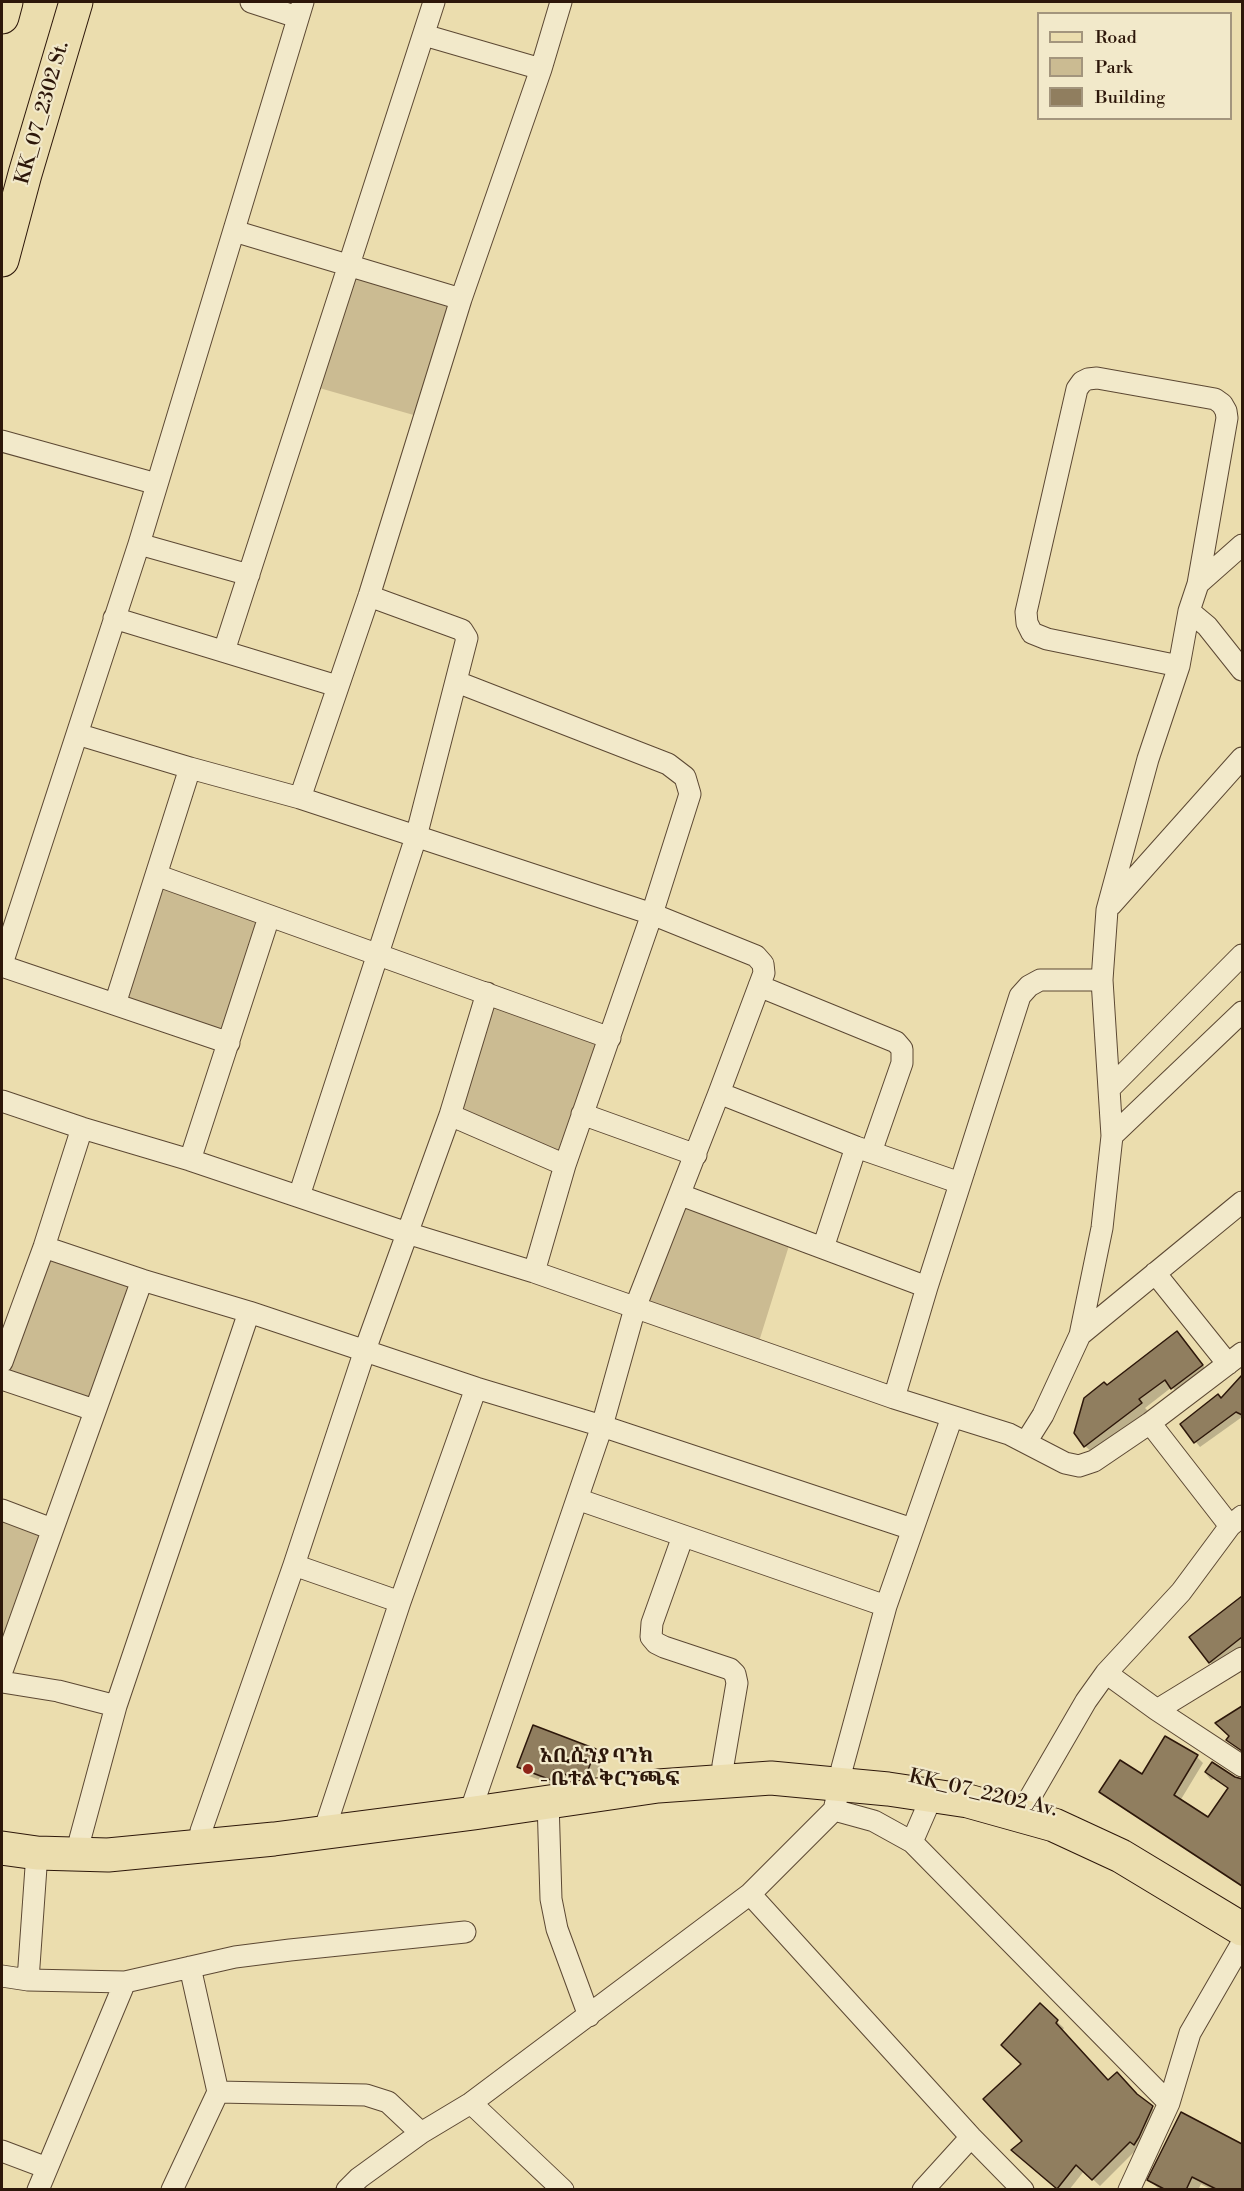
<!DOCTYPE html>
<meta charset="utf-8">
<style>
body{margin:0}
#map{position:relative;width:1244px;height:2191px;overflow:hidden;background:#ebddae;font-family:"Libre Bodoni",serif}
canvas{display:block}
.frame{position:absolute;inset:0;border:3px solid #2d170a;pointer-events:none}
.legend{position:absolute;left:1037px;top:12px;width:195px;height:108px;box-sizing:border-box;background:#f2e9ca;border:2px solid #a3957d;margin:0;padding:8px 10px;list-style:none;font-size:18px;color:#2d170a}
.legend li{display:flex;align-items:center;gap:12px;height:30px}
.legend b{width:30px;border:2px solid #a3957d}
</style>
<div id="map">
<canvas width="1244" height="2191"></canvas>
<div class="frame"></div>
<ul class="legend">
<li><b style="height:8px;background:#ebddae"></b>Road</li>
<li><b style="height:16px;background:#cbbb92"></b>Park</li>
<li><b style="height:16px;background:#907e5f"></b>Building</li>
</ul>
</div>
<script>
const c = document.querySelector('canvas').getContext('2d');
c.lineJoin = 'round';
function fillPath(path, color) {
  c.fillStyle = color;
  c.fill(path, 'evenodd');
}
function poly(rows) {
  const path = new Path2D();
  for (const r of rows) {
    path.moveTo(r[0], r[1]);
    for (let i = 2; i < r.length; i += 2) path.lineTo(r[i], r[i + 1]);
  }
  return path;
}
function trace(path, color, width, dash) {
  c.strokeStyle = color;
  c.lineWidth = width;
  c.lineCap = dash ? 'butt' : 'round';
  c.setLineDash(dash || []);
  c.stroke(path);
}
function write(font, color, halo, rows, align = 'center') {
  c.font = font + ' "Libre Bodoni","Noto Serif Ethiopic",serif';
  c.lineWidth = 4.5;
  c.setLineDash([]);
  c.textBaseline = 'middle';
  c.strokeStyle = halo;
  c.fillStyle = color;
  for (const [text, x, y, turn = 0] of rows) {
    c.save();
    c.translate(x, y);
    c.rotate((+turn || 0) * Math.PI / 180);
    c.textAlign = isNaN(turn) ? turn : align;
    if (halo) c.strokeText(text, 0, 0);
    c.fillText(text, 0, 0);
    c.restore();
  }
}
const green = poly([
 [348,263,461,299,424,418,309,385],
 [156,875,269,917,229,1043,115,1004],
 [487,993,610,1038,565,1165,450,1115],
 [681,1195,792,1236,756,1351,635,1308],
 [44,1247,142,1280,94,1410,2,1379],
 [2,1510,52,1529,2,1671]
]);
const shadow = poly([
 [1184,1341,1209,1373,1180,1395,1172,1387,1145,1408,1148,1411,1093,1453,1085,1446,1107,1387],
 [1242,1380,1242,1417,1200,1447,1182,1425,1221,1400,1237,1383],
 [1242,1601,1242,1646,1215,1666,1210,1662,1239,1604],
 [1242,1707,1242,1751,1228,1740,1231,1736,1217,1723],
 [596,1750,603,1758,593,1785,586,1786,562,1777,559,1787,526,1775,519,1767],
 [1197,1757,1203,1763,1180,1801,1209,1819,1229,1789,1214,1779,1211,1780,1206,1774,1213,1764,1235,1778,1242,1780,1242,1887,1107,1798,1101,1792],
 [1040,2006,1064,2028,1062,2031,1109,2082,1139,2097,1160,2115,1138,2148,1100,2186,1084,2171,1069,2190,1058,2190,1020,2157,1024,2141,1023,2064],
 [1240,2144,1242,2147,1242,2162,1240,2167,1242,2168,1242,2190,1212,2190,1201,2184,1198,2190,1160,2190,1149,2180]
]);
const building = poly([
 [1177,1331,1203,1365,1171,1389,1165,1380,1139,1399,1142,1403,1084,1447,1074,1433,1084,1398,1104,1382,1107,1385,1177,1331],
 [1242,1375,1242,1415,1236,1412,1194,1443,1180,1424,1218,1394,1221,1398,1242,1375],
 [1242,1596,1242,1637,1209,1663,1189,1637,1242,1596],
 [1242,1706,1242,1751,1226,1740,1229,1736,1215,1723,1242,1706],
 [533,1725,596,1749,585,1778,577,1779,554,1770,551,1780,517,1767,533,1725],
 [1165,1736,1198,1755,1174,1795,1208,1817,1228,1788,1205,1772,1212,1762,1235,1777,1242,1779,1242,1886,1099,1792,1120,1760,1142,1774,1165,1736],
 [1040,2003,1058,2020,1056,2023,1108,2080,1117,2072,1137,2094,1153,2106,1139,2137,1134,2145,1130,2142,1092,2180,1076,2165,1057,2189,1011,2150,1022,2141,983,2099,1021,2064,1001,2045,1040,2003],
 [1181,2112,1242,2144,1242,2190,1218,2190,1192,2177,1186,2190,1166,2190,1147,2180,1181,2112]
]);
const street = poly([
 [251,2,297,17],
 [424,35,541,69],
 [234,231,461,299],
 [2,441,157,484],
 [139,544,249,575],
 [1198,584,1242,545],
 [1189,611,1207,626,1242,670],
 [114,618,337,686],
 [224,651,434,2],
 [457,682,668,764,685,777,690,794,652,914,565,1165,534,1272],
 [77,734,190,768,300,798,652,914,756,956,763,964,764,973,719,1093,635,1308,602,1426,474,1801],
 [300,798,369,596,461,299,541,69,561,2],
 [156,875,610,1038],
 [1111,905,1242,758],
 [2,964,139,544,303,2],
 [2,966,229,1043],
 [759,986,896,1042,902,1049,902,1063,871,1152],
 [115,1004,190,768],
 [1109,1089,1242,955],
 [719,1093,856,1147,960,1183],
 [2,1101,82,1128,190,1160,407,1233,534,1272,894,1398,1009,1434,1065,1463,1079,1466,1094,1461,1150,1423,1242,1353],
 [582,1114,696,1155],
 [450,1115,565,1165],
 [1112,1136,1242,1012],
 [190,1160,269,917],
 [681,1195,927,1287],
 [299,1196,416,837,467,638,462,630,369,596],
 [44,1247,142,1280,249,1312,476,1388,602,1426,912,1529],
 [823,1248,856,1147],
 [1155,1273,1228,1364],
 [1080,1335,1242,1202],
 [2,1362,44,1247,82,1128],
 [2,1379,94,1410],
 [894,1398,927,1287,1020,996,1029,986,1040,980,1102,980],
 [1150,1423,1230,1526],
 [1026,1442,1043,1415,1080,1335,1102,1228,1112,1136,1102,980,1107,910,1148,759,1179,666,1189,611,1198,584,1227,418,1226,411,1222,404,1215,399,1097,378,1088,379,1082,382,1077,389,1026,612,1027,623,1032,633,1047,639,1179,666],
 [577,1499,886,1606],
 [2,1510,52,1529],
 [683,1536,652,1623,651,1637,656,1643,664,1647,730,1669,735,1674,737,1683,723,1765],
 [294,1565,400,1602],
 [1242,1658,1157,1710,1242,1766],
 [2,1671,142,1280],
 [1106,1673,1157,1710],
 [2,1682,58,1691,116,1706],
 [842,1768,886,1606,952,1417],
 [548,1801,551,1899,557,1929,589,2016],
 [1028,1801,1086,1701,1106,1673,1181,1592,1230,1526,1242,1516],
 [834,1810,874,1821,912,1842,1169,2103],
 [328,1819,400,1602,476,1388],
 [201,1831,294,1565,365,1350,450,1115,487,993],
 [80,1839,116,1706,249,1312],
 [912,1842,932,1796],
 [750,1894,971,2137,1023,2190],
 [190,1967,218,2092,366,2095,388,2102,421,2133],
 [2,1976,28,1980,37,1853],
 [28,1980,125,1982,235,1957,290,1950,465,1932],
 [471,2103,563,2190],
 [2,2151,47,2168],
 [38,2190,125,1982],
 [172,2190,218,2092],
 [347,2190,359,2178,421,2133,471,2103,750,1894,834,1810,840,1784],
 [923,2190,971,2137],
 [1129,2190,1169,2103,1190,2033,1242,1943]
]);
const primary = poly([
 [2,17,6,2],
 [2,260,25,174,76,2],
 [2,1848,37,1853,108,1855,274,1839,474,1813,658,1786,771,1778,888,1789,968,1801,1054,1825,1121,1856,1242,1929]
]);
const markers = [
 [528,1769,6,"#8f2418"]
];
const streetNames = [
 ["KK_07_2302 St.",43,113,-74],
 ["KK_07_2202 Av.",983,1794,13]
];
const poiNames = [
 ["አቢሲንያ ባንክ",540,1757],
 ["- ቤተል ቅርንጫፍ",540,1780]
];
fillPath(green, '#cbbb92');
fillPath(shadow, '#0003');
fillPath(building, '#907e5f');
trace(building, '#2d170a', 1.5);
trace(street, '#5c4833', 23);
trace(primary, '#2d170a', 35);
trace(street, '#f2e9ca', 21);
trace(primary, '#ebddae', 33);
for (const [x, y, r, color] of markers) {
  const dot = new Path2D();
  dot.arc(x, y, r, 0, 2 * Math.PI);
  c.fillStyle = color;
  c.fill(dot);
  trace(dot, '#f2e9ca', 2);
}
write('20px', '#2d170a', '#f2e9ca', streetNames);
write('bold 20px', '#2d170a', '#f2e9ca', poiNames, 'left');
</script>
